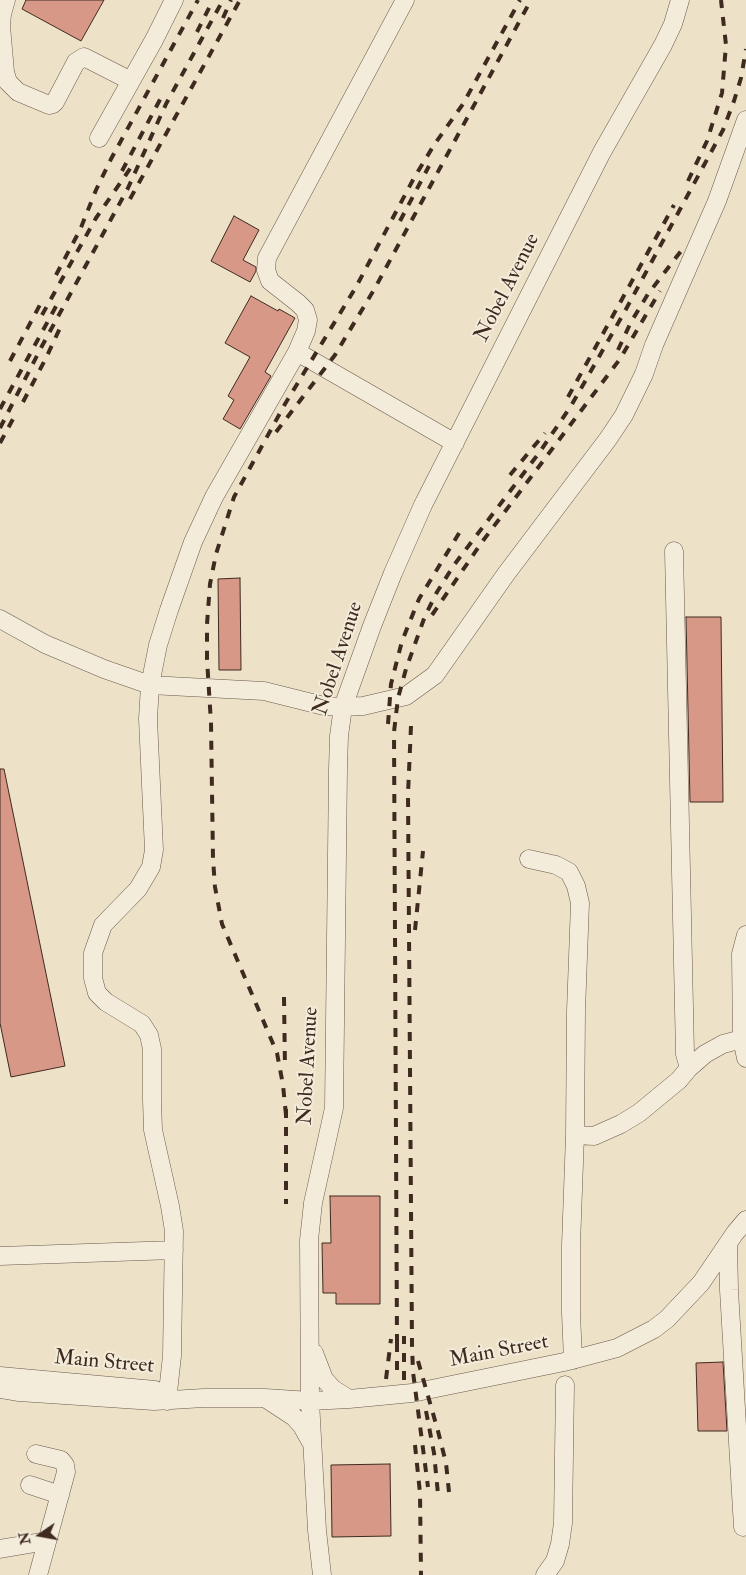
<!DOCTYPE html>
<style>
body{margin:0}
#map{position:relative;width:746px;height:1575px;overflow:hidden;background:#ede2c8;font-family:"IM FELL Double Pica",serif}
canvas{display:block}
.north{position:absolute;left:15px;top:1510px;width:50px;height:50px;-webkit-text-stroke:4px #f3ecdb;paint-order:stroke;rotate:258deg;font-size:14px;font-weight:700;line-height:20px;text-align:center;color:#3f2a20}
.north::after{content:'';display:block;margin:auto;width:18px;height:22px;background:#3f2a20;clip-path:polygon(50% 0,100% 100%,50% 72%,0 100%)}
</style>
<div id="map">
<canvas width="746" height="1575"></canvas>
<div class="north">N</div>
</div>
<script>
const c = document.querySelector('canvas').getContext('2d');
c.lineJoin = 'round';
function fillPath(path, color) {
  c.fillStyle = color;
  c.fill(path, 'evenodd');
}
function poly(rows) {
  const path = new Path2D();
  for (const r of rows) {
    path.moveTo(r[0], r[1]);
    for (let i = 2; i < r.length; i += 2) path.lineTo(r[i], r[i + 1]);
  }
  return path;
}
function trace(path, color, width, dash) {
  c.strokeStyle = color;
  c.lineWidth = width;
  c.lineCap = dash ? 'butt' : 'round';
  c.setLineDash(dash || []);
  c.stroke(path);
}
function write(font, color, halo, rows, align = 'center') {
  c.font = font + ' "IM FELL Double Pica",serif';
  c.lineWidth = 4;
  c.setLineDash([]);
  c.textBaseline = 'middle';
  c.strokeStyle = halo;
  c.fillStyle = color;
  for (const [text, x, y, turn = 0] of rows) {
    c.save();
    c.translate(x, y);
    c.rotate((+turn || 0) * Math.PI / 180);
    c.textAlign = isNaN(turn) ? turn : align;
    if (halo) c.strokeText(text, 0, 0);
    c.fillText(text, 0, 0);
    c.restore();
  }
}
const building = poly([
 [26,0,104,0,81,41,22,9,26,0],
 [234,216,259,230,243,260,256,267,256,271,250,282,211,261,234,216],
 [251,296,278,311,279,309,295,318,265,372,271,376,240,429,223,419,234,400,228,396,250,357,225,343,251,296],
 [240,578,241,670,219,670,218,579,240,578],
 [686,617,721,617,723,802,690,802,686,617],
 [0,769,4,769,65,1066,11,1077,0,1023,0,769],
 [330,1196,380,1196,380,1304,336,1304,336,1293,323,1293,322,1243,331,1243,330,1196],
 [723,1362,727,1431,698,1431,696,1363,723,1362],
 [390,1464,391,1536,332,1537,331,1465,390,1464]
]);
const minor = poly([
 [6,0,2,14,1,26,5,72,8,82,18,92,49,105,53,104,55,102,76,62,84,57,131,81],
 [99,138,154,40,174,0],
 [297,352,455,443],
 [0,619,45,644,104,669,150,685,264,691,324,706,343,707,363,706,406,696,435,675,506,574,608,439,624,415,644,374,654,345,717,201,746,120],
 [529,859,556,865,569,872,576,886,580,903,576,1011,575,1135],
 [746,935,741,954,742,1039,746,1058],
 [689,1068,705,1054,723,1044,742,1039],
 [728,1243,729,1290,743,1527],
 [0,1256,174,1250],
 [314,1353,324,1379,333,1389,349,1399],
 [573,1360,571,1313,571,1245,575,1135,594,1136,621,1124,639,1113,679,1080,689,1068,685,1054,674,551],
 [0,1376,155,1390],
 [0,1389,19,1392,154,1401,204,1398,265,1398,310,1401,349,1399,412,1393,564,1362,617,1348,654,1329,667,1319,701,1283,735,1233,746,1220],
 [268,1400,294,1417,302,1426,311,1442],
 [167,1401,172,1356,174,1231,170,1206,153,1130,152,1100,152,1049,149,1035,142,1024,106,1002,97,993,93,978,93,953,103,925,138,889,151,867,154,850,148,719,150,685,158,645,169,610,193,542,214,497,297,352,306,331,308,320,305,310,298,303,270,281,266,270,267,258,405,0],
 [36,1454,61,1460,65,1465,66,1472,38,1575],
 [30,1485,60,1495],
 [0,1549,47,1541],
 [322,1575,317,1530,310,1401,309,1240,313,1203,334,1108,338,769,339,736,343,707,372,626,393,573,423,505,602,152,663,45,673,24,680,0],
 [545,1575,555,1561,560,1544,563,1523,565,1385]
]);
const rail = poly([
 [223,18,231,0],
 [197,32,213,0],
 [122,171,163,94],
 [688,181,707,141,722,93,726,45,721,0],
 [130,199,240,0],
 [400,221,429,166],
 [56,275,80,230,96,190,111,159,198,0],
 [42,315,96,218,134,163],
 [618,350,631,322,648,294,681,251],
 [10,361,42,301],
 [568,397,674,205],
 [23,402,46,358,60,328],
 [0,409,60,299],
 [0,428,42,346,128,188,166,104,223,0],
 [276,432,335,355,375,288,531,0],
 [0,443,13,419],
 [510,475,545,433],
 [432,615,482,542,620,359,660,291],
 [388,724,391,684,402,641,419,599,461,530],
 [411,726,408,794,412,1345,413,1372,428,1487],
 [415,930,423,851],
 [284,997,285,1069],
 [286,1109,286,1204],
 [286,1115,283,1085,277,1053,222,924,215,887,213,859,211,723,207,659,207,624,210,584,216,554,234,497,285,404,356,287,414,178,434,145,463,104,520,0],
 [397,1343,394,732,398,698,406,669,425,616,437,592,454,565,539,453,571,406,625,311,723,130,734,101,741,78,746,49],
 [418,1361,438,1431,446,1463,449,1492],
 [397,1370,397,1335],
 [386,1379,391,1339],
 [404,1380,404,1336],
 [426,1411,434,1453,438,1494],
 [415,1445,420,1493,421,1575]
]);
const streetNames = [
 ["Nobel Avenue",508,288,-63],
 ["Nobel Avenue",339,659,-72],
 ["Nobel Avenue",309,1066,-87],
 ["Main Street",499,1352,-11],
 ["Main Street",104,1363,5]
];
fillPath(building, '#d79887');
trace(building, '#3f2a20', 1);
trace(minor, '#6a584a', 19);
trace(minor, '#f3ecdb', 18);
trace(rail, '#3f2a20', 4, [9, 9]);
write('21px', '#3f2a20', '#f3ecdb', streetNames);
</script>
